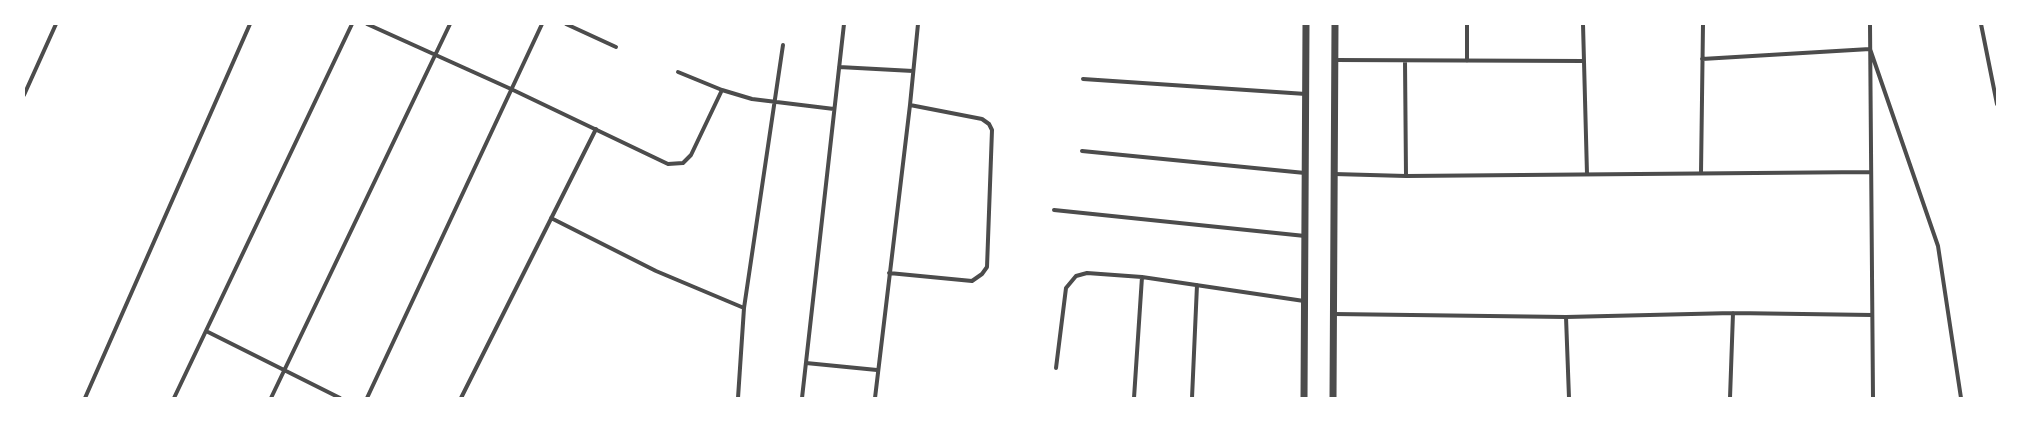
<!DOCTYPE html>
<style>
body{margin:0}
#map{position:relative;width:2021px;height:422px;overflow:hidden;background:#fff;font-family:"Noto Serif",serif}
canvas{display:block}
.frame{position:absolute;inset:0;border:25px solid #fff;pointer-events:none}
</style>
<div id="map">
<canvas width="2021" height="422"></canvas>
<div class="frame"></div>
</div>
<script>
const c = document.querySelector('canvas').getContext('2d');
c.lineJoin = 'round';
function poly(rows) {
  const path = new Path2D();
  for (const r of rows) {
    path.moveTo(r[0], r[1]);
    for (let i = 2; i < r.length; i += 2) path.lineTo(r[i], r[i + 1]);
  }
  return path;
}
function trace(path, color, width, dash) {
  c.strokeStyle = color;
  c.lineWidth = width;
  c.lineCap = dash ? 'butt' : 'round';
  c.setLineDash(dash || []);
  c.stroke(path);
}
const minor = poly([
 [367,24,511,89,668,164,683,163,691,155,722,90],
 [566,24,616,47],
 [1583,24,1587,174],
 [1870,24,1873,398],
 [1981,24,1997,104],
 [1702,59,1870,49,1938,246,1961,398],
 [1335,60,1584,61],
 [1405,61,1406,176],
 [1467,61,1467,24],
 [839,67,913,71],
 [678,72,722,90,752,99,834,109],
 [1083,79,1306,94],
 [24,95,56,24],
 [1082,151,1305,173],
 [1701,173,1703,24],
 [1334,174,1406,176,1871,172],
 [1054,210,1305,236],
 [551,218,656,271,744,308],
 [889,273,972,281,982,274,987,267,992,130,989,124,982,119,910,105],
 [1334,314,1566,317,1733,313,1872,315],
 [1566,317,1569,398],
 [206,331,340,398],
 [806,363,877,370],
 [1056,368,1066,288,1076,276,1087,273,1142,277,1304,301],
 [85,398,250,24],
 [174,398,352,24],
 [271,398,450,24],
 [367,398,542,24],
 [461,398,596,129],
 [738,398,744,308,783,45],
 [802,398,844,24],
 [875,398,910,105,918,24],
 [1134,398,1142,277],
 [1192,398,1197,285],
 [1730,398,1733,313]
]);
const tertiary = poly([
 [1304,398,1306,24],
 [1333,398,1335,24]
]);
trace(minor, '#4c4c4c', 4);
trace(tertiary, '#4c4c4c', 7);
</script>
